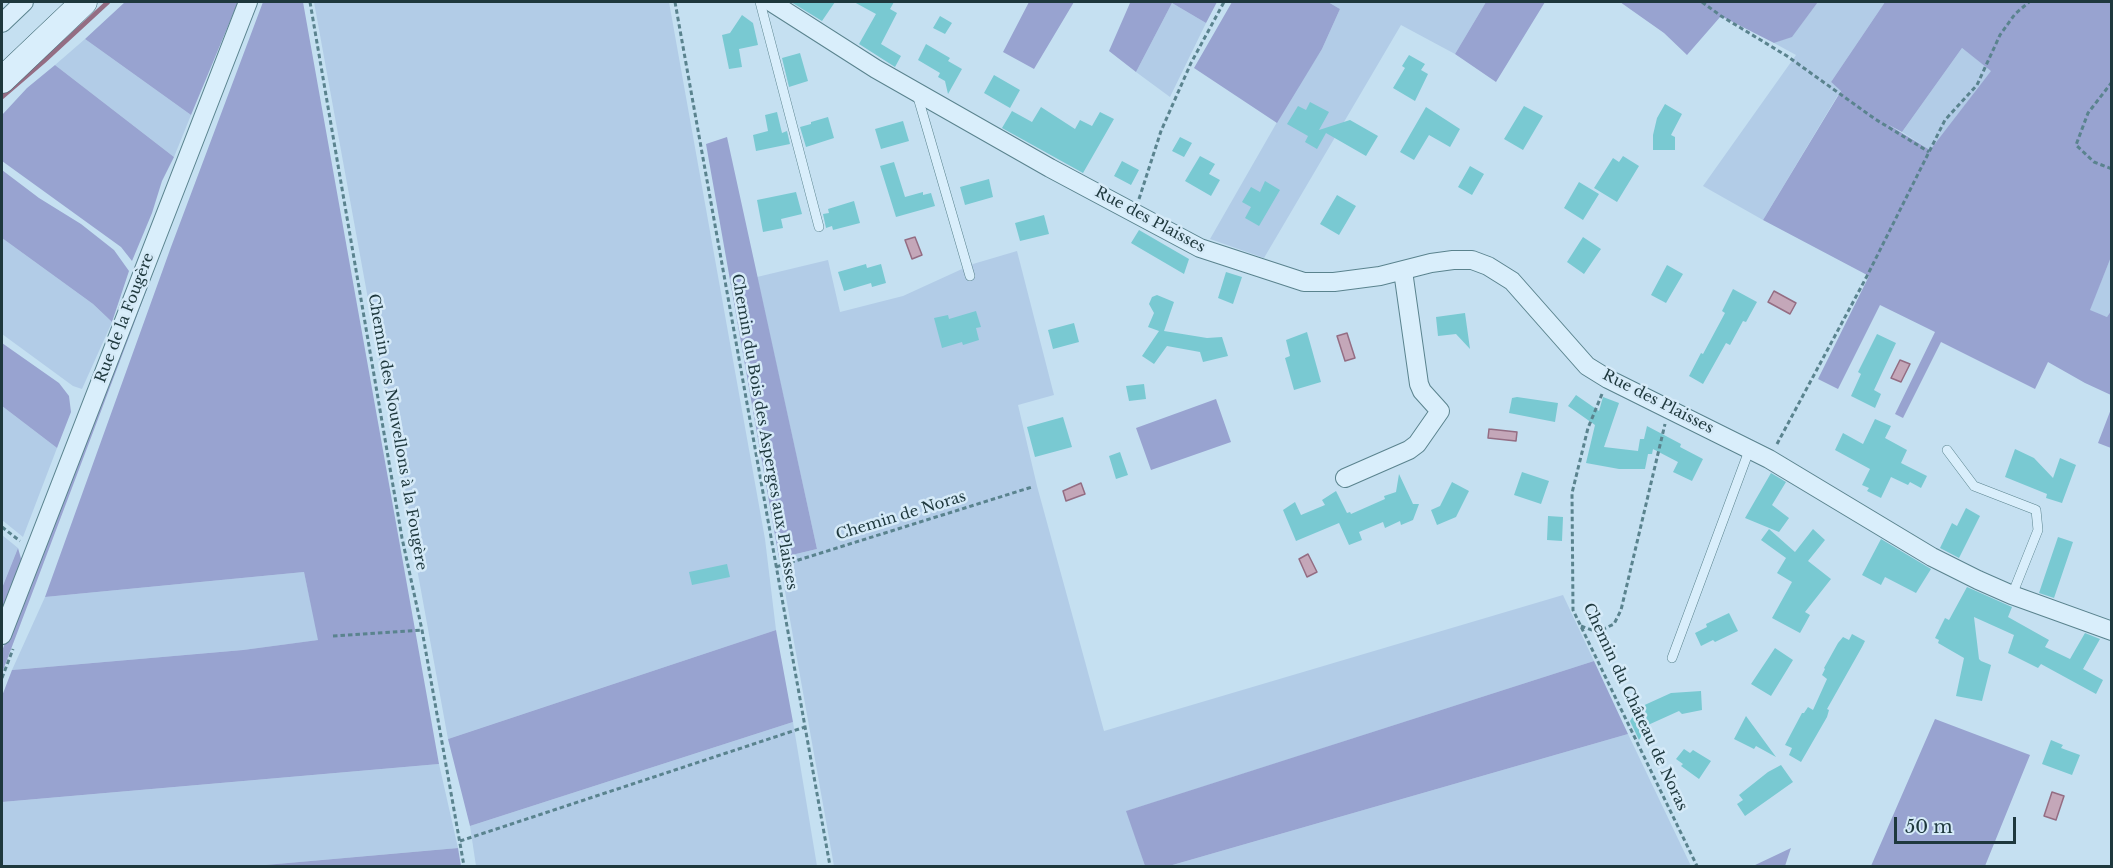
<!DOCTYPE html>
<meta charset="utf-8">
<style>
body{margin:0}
#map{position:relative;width:2113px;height:868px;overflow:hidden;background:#c5e0f1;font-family:"Libre Baskerville",serif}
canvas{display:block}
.frame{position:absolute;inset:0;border:3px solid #1e383d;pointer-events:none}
.scale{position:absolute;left:1894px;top:817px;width:122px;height:27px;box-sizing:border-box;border:3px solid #1e383d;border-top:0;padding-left:8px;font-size:18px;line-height:21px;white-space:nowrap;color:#1e383d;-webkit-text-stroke:4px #d5eaf8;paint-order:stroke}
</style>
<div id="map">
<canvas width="2113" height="868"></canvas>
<div class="frame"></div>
<div class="scale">50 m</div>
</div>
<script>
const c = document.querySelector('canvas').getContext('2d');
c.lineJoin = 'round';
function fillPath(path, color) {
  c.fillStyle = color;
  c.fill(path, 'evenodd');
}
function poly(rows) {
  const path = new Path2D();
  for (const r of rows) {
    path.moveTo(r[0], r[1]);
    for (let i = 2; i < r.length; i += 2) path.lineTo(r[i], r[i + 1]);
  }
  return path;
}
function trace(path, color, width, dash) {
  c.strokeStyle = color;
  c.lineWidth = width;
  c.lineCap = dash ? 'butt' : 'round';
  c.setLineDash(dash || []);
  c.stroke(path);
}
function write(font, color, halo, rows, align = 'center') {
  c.font = font + ' "Libre Baskerville",serif';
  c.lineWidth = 5;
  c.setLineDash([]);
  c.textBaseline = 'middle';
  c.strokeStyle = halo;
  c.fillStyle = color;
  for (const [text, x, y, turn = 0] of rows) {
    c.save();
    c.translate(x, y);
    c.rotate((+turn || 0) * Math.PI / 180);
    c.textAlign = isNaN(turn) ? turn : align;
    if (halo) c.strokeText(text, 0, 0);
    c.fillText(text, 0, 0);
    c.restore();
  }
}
const farmland = poly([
 [314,2,669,2,765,539,776,630,448,739],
 [1328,2,1486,2,1455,54,1401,25,1264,258,1210,239,1292,96,1322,49,1340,9],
 [1818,2,1885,2,1831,82,1841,90,1763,220,1703,186,1796,55,1774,43,1792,36],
 [1172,3,1206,23,1170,97,1136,72],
 [85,39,191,115,174,157,55,65],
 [1962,48,1992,71,1930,150,1902,132],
 [2,238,93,304,112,322,82,389,73,386,2,334],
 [1017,251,1054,395,1018,405,1037,486,1104,731,1563,595,1594,661,1127,811,1145,866,834,866,779,558,817,549,757,277,828,260,840,312,903,296,973,264],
 [2111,257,2111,311,2107,317,2089,311],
 [2,406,57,448,23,537,2,520],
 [2,535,18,548,2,588],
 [304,572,319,640,243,650,12,670,45,597],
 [793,722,817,866,476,866,470,826],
 [1628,734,1691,866,1169,866],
 [439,764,458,848,254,866,2,866,2,802]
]);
const green = poly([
 [125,2,238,2,191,115,85,39],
 [254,2,129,337,2,673,2,651,137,294],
 [263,2,303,2,439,764,2,802,2,696,12,670,243,650,318,640,304,572,45,597,171,247],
 [1029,2,1074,2,1034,69,1003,52],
 [1129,2,1217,2,1206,23,1172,3,1136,72,1109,51,1130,3],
 [1232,2,1328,2,1340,9,1322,49,1277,123,1194,68],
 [1486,2,1545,2,1496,82,1455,54],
 [1620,2,1818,2,1792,37,1774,43,1721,16,1687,55,1664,33],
 [1885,2,2111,2,2111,257,2090,310,2107,317,2111,311,2111,395,2085,383,2048,362,2035,389,1941,342,1903,418,1895,414,1935,332,1880,305,1838,389,1818,379,1869,276,1763,220,1841,91,1831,82],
 [1962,48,1991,71,1930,150,1887,124,1902,132],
 [55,65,174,157,162,181,152,213,132,261,121,247,2,161,2,115,27,88],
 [727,137,817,549,779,558,706,144],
 [2,170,39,198,81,224,114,250,129,271,112,322,93,304,2,238],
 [2,343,59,383,69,396,71,412,57,448,2,406],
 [1216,399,1231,442,1151,470,1136,428],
 [2111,409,2111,448,2098,443],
 [18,548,22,562,2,617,2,588],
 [776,630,793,722,470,826,448,739],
 [1594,661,1628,734,1169,866,1145,866,1126,811],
 [1935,719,2030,755,1985,866,1871,866],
 [458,848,461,866,254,866],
 [1791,848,1785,866,1753,866]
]);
const water = poly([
 [915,237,922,255,912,259,905,240,915,237],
 [1774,291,1796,303,1790,314,1768,302,1774,291],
 [1347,333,1355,358,1345,361,1337,336,1347,333],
 [1900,360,1910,364,1901,382,1891,378,1900,360],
 [1489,429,1517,432,1516,441,1488,438,1489,429],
 [1081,483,1085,494,1066,501,1063,491,1081,483],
 [1308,554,1317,572,1307,577,1299,559,1308,554],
 [2052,792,2064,796,2056,820,2044,816,2052,792]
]);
const stream = poly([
 [2,97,44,61,108,2]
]);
const building = poly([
 [791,2,835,2,822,21],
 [854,2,894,2,890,9,897,13,881,44,901,56,895,67,859,44,876,14],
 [742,15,753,23,758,45,739,49,742,67,729,69,722,35,730,33],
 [940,16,952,23,945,34,933,28],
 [926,44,950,58,948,61,962,69,948,94,945,81,938,77,940,73,918,60],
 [800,53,808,81,789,87,782,58],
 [1409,55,1425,64,1421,70,1428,74,1415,101,1393,88,1405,68,1402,66],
 [994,75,1020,90,1010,108,984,93],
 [1310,102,1329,112,1319,130,1350,120,1378,136,1366,156,1326,133,1317,149,1305,142,1308,136,1287,124,1298,106,1306,110],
 [1665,104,1682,114,1671,135,1675,137,1675,150,1653,150,1653,135,1657,118],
 [1524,106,1543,116,1523,150,1504,139],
 [1041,107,1075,129,1080,120,1092,126,1100,112,1114,119,1083,173,1002,128,1012,111,1032,122],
 [1426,107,1460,129,1450,147,1429,135,1414,160,1400,152],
 [777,112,782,133,787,131,790,144,756,151,753,135,768,131,765,115],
 [828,117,834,138,806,147,800,127,811,124,811,122],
 [903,121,909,141,881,149,875,129],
 [1180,137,1192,143,1184,157,1172,151],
 [1200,156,1215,164,1209,174,1220,180,1211,196,1185,181],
 [1623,156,1639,166,1617,202,1594,188,1613,158,1619,162],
 [1122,161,1139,170,1131,185,1114,176],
 [894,162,905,197,923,192,923,195,931,193,935,206,896,217,880,166],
 [1470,166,1484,174,1472,195,1458,187],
 [989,179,993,197,965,205,960,187],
 [1265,181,1280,190,1259,226,1245,218,1251,207,1242,202,1251,187,1260,192],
 [1579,182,1599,194,1583,220,1564,208],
 [796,192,802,214,781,219,783,228,763,232,757,200],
 [1337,195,1356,206,1339,235,1320,224],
 [854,201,860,223,833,230,832,226,826,228,823,214,829,213,828,209],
 [1044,215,1049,234,1020,241,1015,223],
 [1139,230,1189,259,1184,274,1131,243],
 [1583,237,1601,249,1584,274,1567,262],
 [866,264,867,268,881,264,886,283,872,287,871,283,844,291,838,272],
 [1667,265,1683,274,1666,303,1651,295],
 [1226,272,1242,277,1233,304,1218,298],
 [1733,289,1757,302,1746,322,1743,321,1730,345,1726,343,1703,384,1689,376,1701,353,1703,354,1725,313,1722,311],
 [1157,295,1174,302,1164,331,1207,338,1222,337,1228,356,1203,362,1200,352,1167,346,1154,364,1142,356,1159,331,1148,327,1154,313,1149,304,1152,297],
 [976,311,981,327,976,328,979,340,963,345,962,342,942,348,934,318,948,315,949,319],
 [1465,313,1470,349,1456,334,1438,336,1436,317],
 [1074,323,1079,342,1053,349,1048,330],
 [1307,332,1321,382,1294,390,1285,358,1290,356,1286,340],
 [1877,334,1896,343,1874,390,1881,394,1875,408,1851,396,1861,374,1858,372],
 [1144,384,1146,399,1129,401,1126,386],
 [1576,395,1599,411,1603,397,1619,403,1604,447,1638,451,1640,439,1644,439,1647,426,1681,444,1680,447,1703,459,1692,481,1673,472,1678,462,1653,449,1652,454,1648,454,1645,469,1619,469,1586,463,1595,425,1568,406],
 [1517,397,1558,403,1555,422,1509,413,1512,398],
 [1063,417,1072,447,1035,457,1027,427],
 [1875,419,1891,426,1885,438,1907,450,1901,463,1927,476,1921,488,1910,482,1908,485,1891,477,1881,498,1867,491,1869,488,1862,485,1870,469,1835,450,1843,433,1863,444],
 [2015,449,2034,458,2053,478,2060,458,2076,465,2062,503,2046,498,2047,494,2005,477],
 [1120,452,1128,475,1116,479,1109,456],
 [1522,472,1549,481,1541,504,1514,495],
 [1771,473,1786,482,1772,505,1789,518,1779,532,1745,518],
 [1399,474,1413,504,1419,504,1413,520,1401,525,1400,521,1385,528,1383,522,1359,532,1362,540,1349,545,1339,523,1296,541,1283,510,1295,502,1301,515,1325,505,1322,500,1336,491,1347,513,1350,512,1351,514,1385,499,1384,496,1396,492],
 [1452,482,1469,491,1456,517,1437,525,1431,510,1440,506],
 [1966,508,1980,516,1959,558,1940,548,1952,523,1957,526],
 [1548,516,1563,517,1562,541,1547,540],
 [1769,529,1795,552,1813,529,1825,540,1808,561,1831,579,1805,612,1810,615,1800,633,1772,618,1792,582,1777,573,1786,558,1761,540],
 [2058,537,2073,542,2054,598,2039,593],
 [1881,539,1931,569,1916,593,1885,577,1881,585,1862,575],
 [727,564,730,577,692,585,689,572],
 [1967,587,2012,607,2008,617,2049,640,2045,647,2070,659,2085,633,2100,639,2083,669,2103,680,2096,694,2041,664,2038,668,2008,653,2014,635,1974,617,1979,659,1981,661,1991,665,1982,701,1956,696,1964,658,1938,643,1939,640,1935,638,1945,618,1949,620],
 [1729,613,1738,631,1715,642,1713,640,1701,646,1695,633,1707,627,1706,624],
 [1852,634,1865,641,1862,647,1827,709,1829,710,1827,717,1801,762,1789,755,1792,748,1785,745,1802,713,1804,713,1808,707,1813,710,1827,679,1822,675,1825,669,1824,668,1838,643,1843,637,1849,640],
 [1775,648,1793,660,1771,696,1751,684],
 [1701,691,1702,710,1682,714,1679,711,1648,725,1639,740,1630,721,1638,708,1671,693],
 [1746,716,1776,757,1756,746,1754,749,1734,739],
 [2051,740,2063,745,2061,748,2080,755,2072,775,2042,764],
 [1684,749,1690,753,1693,750,1711,761,1699,779,1681,766,1683,764,1676,759],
 [1781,765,1793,782,1745,816,1737,804,1743,800,1739,795,1768,772]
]);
const path = poly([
 [310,2,402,538,422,630,464,866],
 [675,2,830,866],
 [1702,2,1721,16,1787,56,1875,119,1929,152],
 [2112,82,2088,113,2076,145,2094,162,2112,169],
 [1139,199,1161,131,1191,63,1224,2],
 [1602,394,1588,428,1572,493,1573,610,1697,866],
 [1777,444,1867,276,1945,120,1977,85,2000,35,2015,14,2029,2],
 [2,527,20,541],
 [776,567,1032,487],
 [1581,626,1597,632,1614,624,1621,610,1665,424],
 [333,636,422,630],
 [2,678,13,649],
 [460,841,805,727]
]);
const lane = poly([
 [760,2,819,227],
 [917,94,970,276],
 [1947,450,1974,486,2036,510,2038,530,2012,595],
 [1672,658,1750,448]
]);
const street = poly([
 [771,2,876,69,1050,168,1200,248,1304,282,1334,282,1380,276,1431,263,1453,260,1472,260,1488,266,1512,281,1587,366,1608,379,1769,459,1932,557,1978,580,2012,595,2112,631],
 [2,23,24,2],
 [1345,478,1409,450,1417,444,1440,411,1422,391,1419,384,1403,271],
 [2,635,248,2]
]);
const secondary = poly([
 [2,80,84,2]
]);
const streetNames = [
 ["Rue des Plaisses",1150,220,28],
 ["Rue de la Fougère",125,318,-69],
 ["Rue des Plaisses",1658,402,27],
 ["Chemin des Nouvellons à la Fougère",397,432,80],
 ["Chemin du Bois des Asperges aux Plaisses",764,432,80],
 ["Chemin de Noras",901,516,-17],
 ["Chemin du Château de Noras",1635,707,65]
];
fillPath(farmland, '#b2cce7');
fillPath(green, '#98a3d0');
fillPath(water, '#c4a7b9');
trace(water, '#946d83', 1.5);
trace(stream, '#946d83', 4.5);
fillPath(building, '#79c9d2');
trace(lane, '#5a838e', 10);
trace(street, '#5a838e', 20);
trace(secondary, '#3d6670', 27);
trace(path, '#5a838e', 3, [4.5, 3]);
trace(lane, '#d9eefb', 9);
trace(street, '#d9eefb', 18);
trace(secondary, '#d9eefb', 26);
write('15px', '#1e383d', '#d5eaf8', streetNames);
</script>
